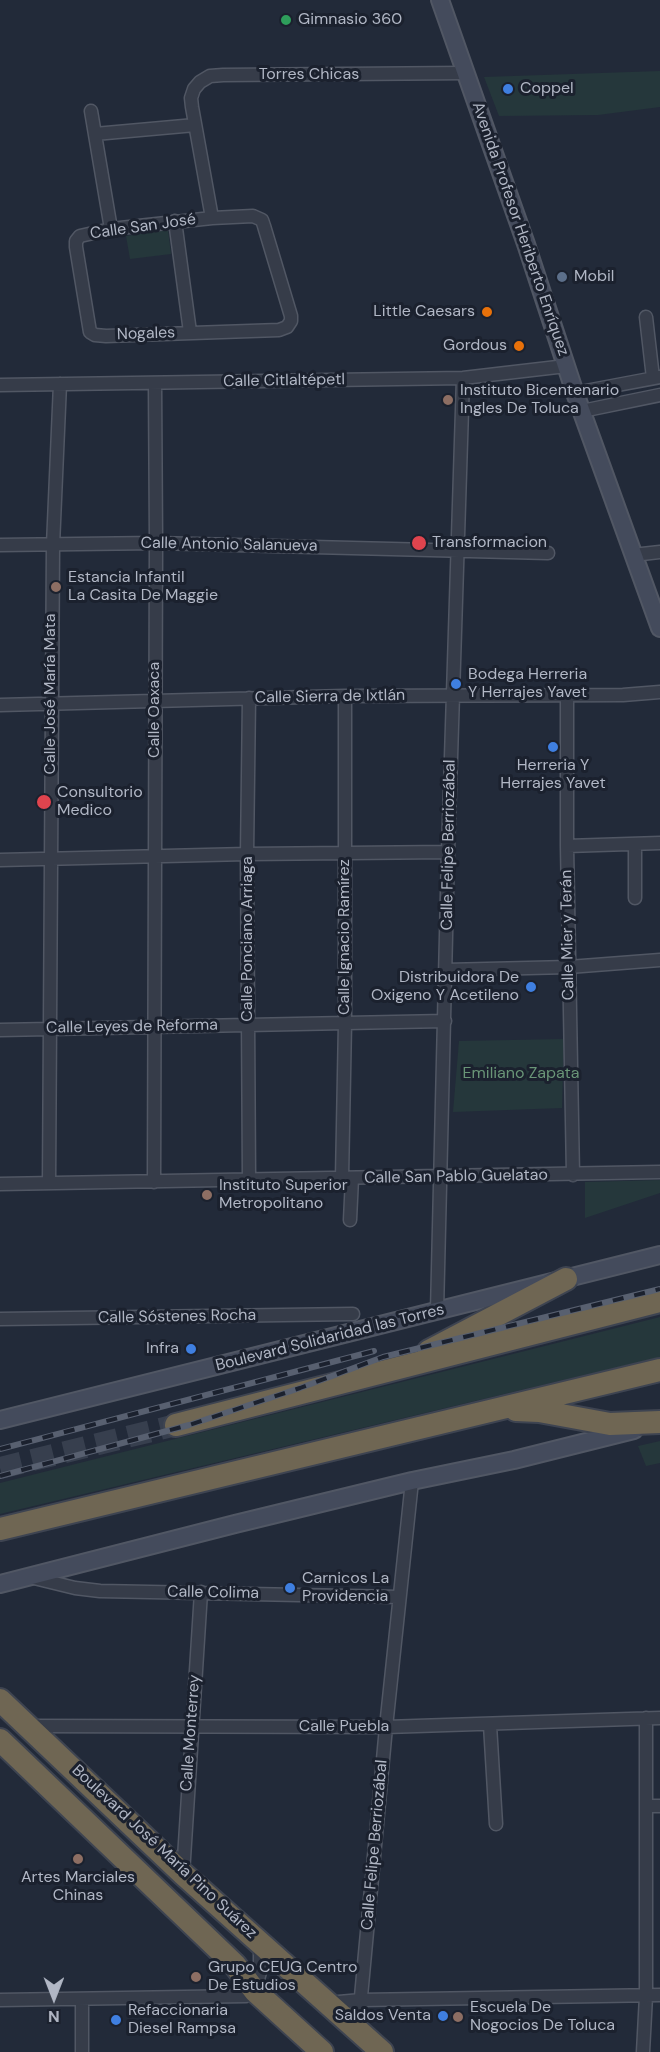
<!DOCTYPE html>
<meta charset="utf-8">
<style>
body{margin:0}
#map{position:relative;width:660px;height:2052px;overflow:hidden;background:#222a39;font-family:"DM Sans",sans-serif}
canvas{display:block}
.north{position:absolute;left:24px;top:1968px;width:60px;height:60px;-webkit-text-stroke:4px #1b212e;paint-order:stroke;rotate:180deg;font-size:16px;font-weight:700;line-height:24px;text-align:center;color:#b1b7c5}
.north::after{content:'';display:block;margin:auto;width:21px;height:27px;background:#b1b7c5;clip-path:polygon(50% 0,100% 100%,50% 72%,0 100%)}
</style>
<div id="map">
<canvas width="660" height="2052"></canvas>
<div class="north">N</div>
</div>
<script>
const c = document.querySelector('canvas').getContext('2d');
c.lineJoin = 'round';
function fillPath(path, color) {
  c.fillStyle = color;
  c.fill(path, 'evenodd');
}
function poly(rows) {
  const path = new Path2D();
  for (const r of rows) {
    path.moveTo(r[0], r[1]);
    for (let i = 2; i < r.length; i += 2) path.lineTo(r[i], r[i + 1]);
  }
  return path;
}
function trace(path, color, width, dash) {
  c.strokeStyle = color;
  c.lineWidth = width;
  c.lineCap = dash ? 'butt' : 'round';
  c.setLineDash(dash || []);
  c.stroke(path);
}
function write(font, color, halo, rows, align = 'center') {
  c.font = font + ' "DM Sans",sans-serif';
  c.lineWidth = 6;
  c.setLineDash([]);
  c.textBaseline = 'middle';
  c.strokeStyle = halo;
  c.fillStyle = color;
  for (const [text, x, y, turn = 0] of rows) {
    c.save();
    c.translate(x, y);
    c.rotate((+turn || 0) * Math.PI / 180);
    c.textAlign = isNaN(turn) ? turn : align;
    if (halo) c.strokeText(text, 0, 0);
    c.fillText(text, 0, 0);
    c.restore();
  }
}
const green = poly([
 [660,71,660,107,598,115,499,116,484,77],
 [168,230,171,254,130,259,126,236],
 [564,1039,562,1108,453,1112,459,1041],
 [660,1180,660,1193,585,1218,585,1182],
 [660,1317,660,1357,0,1514,0,1483],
 [660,1441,660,1463,646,1466,638,1446]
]);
const highwayTunnel = poly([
 [0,1468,176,1425]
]);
const street = poly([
 [91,111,111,229],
 [95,134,195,125],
 [253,216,262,220,264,226,291,316,291,321,287,327,279,330,106,336,95,335,90,332,76,247,76,241,80,236,111,229,212,218,253,216],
 [212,218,192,107,191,98,194,89,200,82,210,76,223,75,466,73],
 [175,221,190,332],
 [646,317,653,378],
 [0,385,463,378,566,366],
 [575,393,660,377],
 [582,411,660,395],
 [0,545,156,543,548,553],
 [633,555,660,552],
 [567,695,567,846,573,1175],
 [249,698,247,854,249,1180],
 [0,705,345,696,623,695,660,692],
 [635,844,635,898],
 [567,846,660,843],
 [0,860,247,854,448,852],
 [446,970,569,967,660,960],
 [0,1030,445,1021],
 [342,1178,345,1023,345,696],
 [154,1182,156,543,155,383],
 [49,1183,53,545,60,384],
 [0,1184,660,1172],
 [350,1220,352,1178],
 [437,1311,448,852,463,378],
 [0,1319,353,1314],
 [30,1577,75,1588,100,1591,399,1597],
 [490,1725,496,1824],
 [29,1726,386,1727,660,1718],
 [646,1806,660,1806],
 [183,1874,201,1592],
 [0,2000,246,1996,255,1991,260,1972,260,1944],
 [82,2000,82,2052],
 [328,2003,361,2000,660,1995],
 [358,2029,386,1727,412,1481],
 [643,2052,646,1996,646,1718]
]);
const secondary = poly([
 [440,0,526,244,575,393,660,628],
 [0,1420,660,1255],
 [0,1584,235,1524,412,1481,514,1460,634,1430]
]);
const highway = poly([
 [429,1351,566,1279],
 [516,1410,539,1411,610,1424,660,1422],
 [176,1425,660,1301],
 [0,1529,660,1370],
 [0,1700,183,1874,382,2052],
 [0,1740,235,1965,255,1991,322,2052]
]);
const rail = poly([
 [0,1449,374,1351],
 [0,1476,189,1425,300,1388,383,1357,660,1289]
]);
const markers = [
 [286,20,6,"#2e9e5b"],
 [508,89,6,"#3f7fe0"],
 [562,277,6,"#5c6f8a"],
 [487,312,6,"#e8710a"],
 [519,346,6,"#e8710a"],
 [448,400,6,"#8d6e63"],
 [419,543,8,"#e0444e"],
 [56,587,6,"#8d6e63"],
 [456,684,6,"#3f7fe0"],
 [553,747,6,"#3f7fe0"],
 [44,802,8,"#e0444e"],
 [531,987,6,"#3f7fe0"],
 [207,1195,6,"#8d6e63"],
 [191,1349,6,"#3f7fe0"],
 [290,1588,6,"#3f7fe0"],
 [78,1859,6,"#8d6e63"],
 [196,1977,6,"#8d6e63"],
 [443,2016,6,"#3f7fe0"],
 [458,2017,6,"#8d6e63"],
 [116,2020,6,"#3f7fe0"]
];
const poiNames = [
 ["Gimnasio 360",298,20],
 ["Coppel",520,89],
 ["Mobil",574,277],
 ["Little Caesars",475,312,"right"],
 ["Gordous",507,346,"right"],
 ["Instituto Bicentenario",460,391],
 ["Ingles De Toluca",460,409],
 ["Transformacion",432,543],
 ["Estancia Infantil",68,578],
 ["La Casita De Maggie",68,596],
 ["Bodega Herreria",468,675],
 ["Y Herrajes Yavet",468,693],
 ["Herreria Y",553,766,"center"],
 ["Herrajes Yavet",553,784,"center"],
 ["Consultorio",57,793],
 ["Medico",57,811],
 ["Distribuidora De",519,978,"right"],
 ["Oxigeno Y Acetileno",519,996,"right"],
 ["Instituto Superior",219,1186],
 ["Metropolitano",219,1204],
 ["Infra",179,1349,"right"],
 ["Carnicos La",302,1579],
 ["Providencia",302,1597],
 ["Artes Marciales",78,1878,"center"],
 ["Chinas",78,1896,"center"],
 ["Grupo CEUG Centro",208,1968],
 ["De Estudios",208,1986],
 ["Escuela De",470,2008],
 ["Nogocios De Toluca",470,2026],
 ["Refaccionaria",128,2011],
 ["Diesel Rampsa",128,2029],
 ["Saldos Venta",431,2016,"right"]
];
const streetNames = [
 ["Torres Chicas",309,75],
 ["Calle San José",143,227,-8],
 ["Avenida Profesor Heriberto Enríquez",520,229,71],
 ["Nogales",146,334,-2],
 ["Calle Citlaltépetl",284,381,-1],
 ["Calle Antonio Salanueva",229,545,1],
 ["Calle José María Mata",51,694,-90],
 ["Calle Sierra de Ixtlán",330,697,-1],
 ["Calle Oaxaca",155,710,-90],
 ["Calle Felipe Berriozábal",449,845,-89],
 ["Calle Mier y Terán",568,935,-91],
 ["Calle Ignacio Ramírez",345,937,-90],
 ["Calle Ponciano Arriaga",248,939,-90],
 ["Calle Leyes de Reforma",132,1027,-1],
 ["Calle San Pablo Guelatao",456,1177,-1],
 ["Calle Sóstenes Rocha",177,1317,-1],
 ["Boulevard Solidaridad las Torres",330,1338,-14],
 ["Calle Colima",213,1593,1],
 ["Calle Puebla",344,1727],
 ["Calle Monterrey",191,1733,-86],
 ["Calle Felipe Berriozábal",375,1845,-85],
 ["Boulevard José María Pino Suárez",164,1852,43]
];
const parkNames = [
 ["Emiliano Zapata",521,1074]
];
fillPath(green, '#25373b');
trace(highwayTunnel, '#373f4e', 22, [22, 11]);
trace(street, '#515764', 15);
trace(secondary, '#515764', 20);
trace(highway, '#3e4451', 26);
trace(street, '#363c49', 12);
trace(secondary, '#444b5c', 16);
trace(highway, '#6f6653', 22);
trace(rail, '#586070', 6);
trace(rail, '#1b212e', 4, [11]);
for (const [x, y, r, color] of markers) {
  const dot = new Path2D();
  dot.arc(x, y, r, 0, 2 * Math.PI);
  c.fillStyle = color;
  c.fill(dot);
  trace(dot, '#1b212e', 2);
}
write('16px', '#b1b7c5', '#1b212e', poiNames, 'left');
write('16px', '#b1b7c5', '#1b212e', streetNames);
write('16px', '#699577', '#1b212e', parkNames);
</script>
